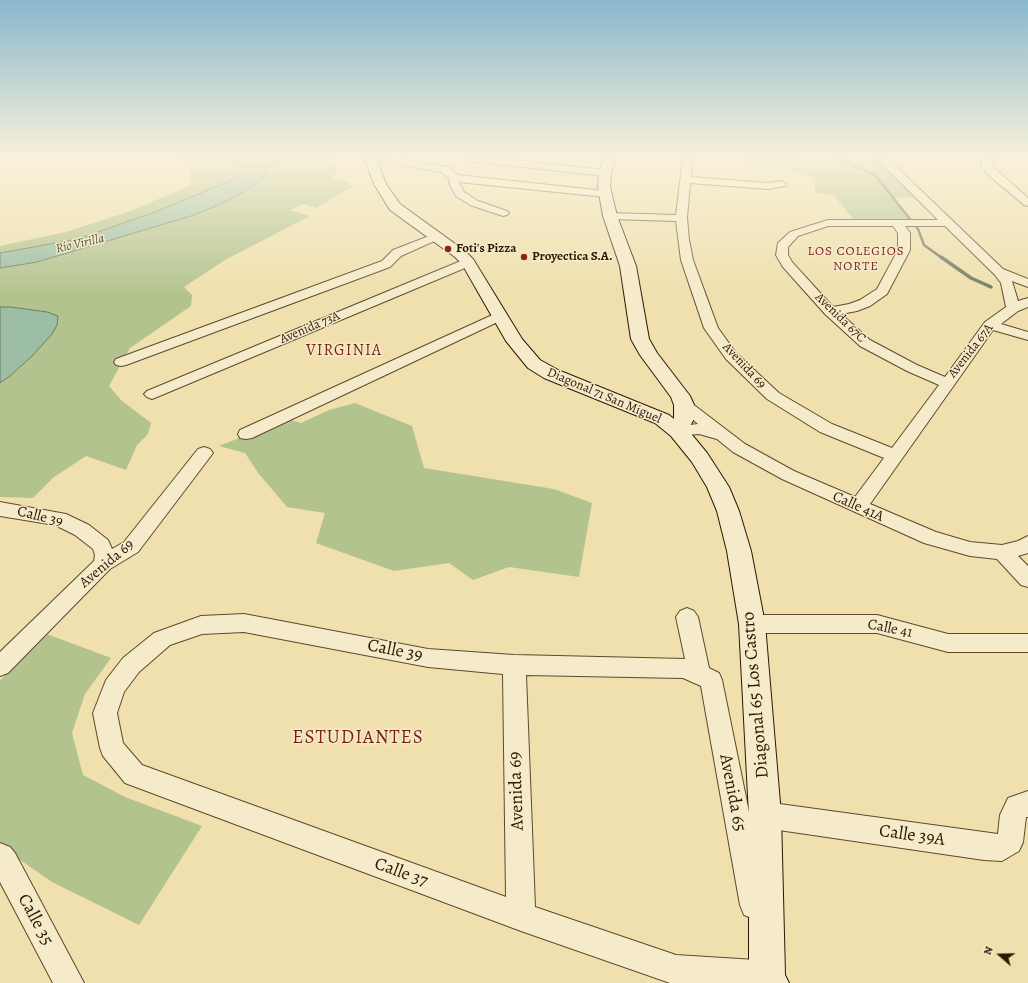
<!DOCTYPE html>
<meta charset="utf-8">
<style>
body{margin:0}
#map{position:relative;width:1028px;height:983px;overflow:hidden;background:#efe0ad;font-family:Alegreya,serif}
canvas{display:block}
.north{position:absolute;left:980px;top:935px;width:40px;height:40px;-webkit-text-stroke:3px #f5ebca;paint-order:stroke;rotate:290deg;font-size:11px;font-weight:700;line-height:16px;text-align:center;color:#2d1703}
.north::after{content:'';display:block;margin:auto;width:14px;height:18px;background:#2d1703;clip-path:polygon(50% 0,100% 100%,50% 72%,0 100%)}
</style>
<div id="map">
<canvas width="1028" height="983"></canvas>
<div class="north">N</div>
</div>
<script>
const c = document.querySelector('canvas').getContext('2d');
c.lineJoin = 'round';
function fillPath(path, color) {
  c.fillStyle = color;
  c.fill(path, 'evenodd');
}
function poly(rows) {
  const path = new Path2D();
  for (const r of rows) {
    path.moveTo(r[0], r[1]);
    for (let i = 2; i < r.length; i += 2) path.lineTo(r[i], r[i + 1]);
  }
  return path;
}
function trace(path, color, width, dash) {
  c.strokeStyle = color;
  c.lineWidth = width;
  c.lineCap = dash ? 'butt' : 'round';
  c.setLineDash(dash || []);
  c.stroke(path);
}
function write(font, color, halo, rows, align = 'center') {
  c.font = font + ' Alegreya,serif';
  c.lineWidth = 3;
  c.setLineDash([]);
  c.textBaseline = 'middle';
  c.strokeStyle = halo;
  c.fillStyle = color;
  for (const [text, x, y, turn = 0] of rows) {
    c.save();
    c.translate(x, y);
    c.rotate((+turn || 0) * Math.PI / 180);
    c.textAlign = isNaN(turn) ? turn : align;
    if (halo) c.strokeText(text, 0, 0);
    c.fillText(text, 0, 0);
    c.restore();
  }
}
const green = poly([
 [173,158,232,158,242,164,243,171,230,181,155,212,78,239,0,253,0,246,66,232,128,212,191,185,189,165],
 [271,158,335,158,337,168,333,178,349,182,352,187,316,208,303,204,290,210,310,216,225,260,184,287,192,295,191,306,130,348,109,386,121,400,151,423,148,434,137,445,126,470,86,456,54,477,33,498,0,497,0,383,10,376,33,355,57,325,47,312,12,307,0,307,0,268,37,262,74,251,191,216,223,203,260,180,274,163],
 [376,158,405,158,394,159,391,168,376,168],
 [739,158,877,160,914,197,894,198,913,222,856,222,834,196,815,193,815,179,800,172,759,167,739,162],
 [355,403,412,426,424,468,554,489,592,503,579,577,509,567,473,580,449,563,394,571,316,543,325,513,287,507,259,474,245,453,219,446,288,419,301,423,329,410],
 [47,634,111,658,85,694,72,733,83,775,125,797,202,826,139,925,52,882,0,846,0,680]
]);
const water = poly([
 [232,158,271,158,274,163,260,180,245,191,223,203,191,216,37,262,0,268,0,253,78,239,155,212,230,181,243,171,242,164,232,158],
 [0,307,11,307,47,312,58,316,57,325,52,334,33,355,10,376,0,383,0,307]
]);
const streamFar1 = poly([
 [837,158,875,175,918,229,924,245,942,258]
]);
const stream = poly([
 [941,257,971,278,991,287]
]);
const street = poly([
 [462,158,496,158,605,170,610,173,605,176,467,161,462,158],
 [683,158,693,158,691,177,768,183,781,181,786,184,785,186,768,189,690,183,687,218,689,240,693,260,718,328,736,353,779,393,832,424,892,448,939,385,907,371,860,346,825,314,783,267,776,255,778,243,790,232,828,220,938,220,876,158,887,158,1003,269,1028,279,1028,287,1012,281,1018,301,1028,298,1028,307,1018,311,1001,324,1028,332,1028,340,993,330,870,504,936,532,970,542,1002,545,1018,541,1028,536,1028,553,1018,556,1028,566,1028,587,1021,585,997,559,970,556,924,543,782,479,733,452,717,439,699,434,678,436,672,435,670,431,672,427,698,424,676,405,678,402,684,400,690,402,745,444,794,471,855,497,884,458,820,432,767,399,726,359,704,328,681,260,676,221,610,219,604,216,610,213,676,215,683,158],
 [828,226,893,226,898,233,898,250,877,289,860,300,849,304,833,307,792,262,788,255,788,247,798,236,828,226],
 [905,226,945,226,995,275,1001,283,1006,307,985,322,945,377,917,365,870,340,841,314,857,311,870,306,887,294,910,250,910,233,905,226],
 [983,158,997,158,992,162,991,165,1028,198,1028,206,1024,205,986,173,981,165,983,158],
 [403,160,448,167,458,175,605,191,610,194,605,197,459,182,464,192,478,201,507,211,509,213,507,215,503,216,470,205,456,196,449,183,450,179,441,172,400,165,398,163,403,160],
 [437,233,441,234,443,236,441,238,401,256,390,267,126,365,121,366,116,365,114,362,116,359,382,261,393,250,437,233],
 [468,258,472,259,474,262,472,265,157,397,152,399,147,397,144,394,147,391,468,258],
 [499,312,504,313,506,316,504,319,252,438,246,439,240,438,238,434,240,430,499,312],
 [204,447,210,449,213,453,210,457,138,552,110,569,8,673,0,676,0,652,94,561,95,555,93,549,75,535,55,525,0,516,0,502,66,514,89,525,108,540,112,549,124,542,198,449,204,447],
 [687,608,694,611,698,617,709,668,719,673,722,680,768,905,764,915,754,919,744,915,740,905,701,686,683,678,526,675,535,907,676,955,756,960,766,956,777,960,782,976,779,983,670,983,521,931,125,783,103,756,100,748,93,713,106,680,123,658,154,633,201,616,244,614,428,649,514,655,685,659,676,617,680,611,687,608],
 [244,632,428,667,503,674,506,897,142,765,123,743,117,713,124,692,139,672,170,645,202,634,244,632],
 [752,615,877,615,948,634,1028,634,1028,652,948,652,877,633,752,633,744,630,741,624,744,618,752,615],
 [1028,791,1028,817,1026,817,1023,842,1019,851,1002,861,984,860,765,828,756,824,752,815,756,806,765,802,998,834,1000,815,1008,798,1028,791],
 [0,843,10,847,15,853,84,983,53,983,0,882,0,843]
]);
const secondary = poly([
 [364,158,376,158,386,184,400,204,465,251,473,259,522,339,540,360,558,370,669,415,674,419,674,405,671,397,640,355,631,339,620,266,603,216,598,187,599,173,604,158,616,158,611,173,610,187,617,216,636,266,649,339,657,353,690,396,694,405,695,417,688,430,707,453,729,487,739,511,751,551,765,624,781,815,785,975,789,983,751,983,749,976,749,815,739,624,727,551,717,511,707,487,692,462,671,436,655,423,544,378,528,368,506,341,462,264,455,257,390,210,374,184,364,158]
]);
const markers = [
 [448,249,4,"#8f2418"],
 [524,257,4,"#8f2418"]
];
const farWaternames = [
 ["Río Virilla",80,244,-13]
];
const farPoinames = [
 ["Foti's Pizza",456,249],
 ["Proyectica S.A.",532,257]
];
const farNeighbourhoodnames = [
 ["LOS COLEGIOS",856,252],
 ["NORTE",856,267]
];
const farStreetnames = [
 ["Avenida 67C",840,318,44],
 ["Avenida 73A",310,328,-23],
 ["Avenida 67A",971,351,-52],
 ["Avenida 69",744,366,47],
 ["Diagonal 71 San Miguel",604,396,23]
];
const streetNames = [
 ["Calle 41A",858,507,24],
 ["Calle 39",40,517,14],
 ["Avenida 69",107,564,-40],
 ["Calle 41",890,629,11]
];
const neighbourhoodNames = [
 ["VIRGINIA",344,351]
];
const nearStreetnames = [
 ["Calle 39",395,651,11],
 ["Diagonal 65 Los Castro",756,695,-95],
 ["Avenida 69",517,791,-92],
 ["Avenida 65",732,793,79],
 ["Calle 39A",912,836,8],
 ["Calle 37",401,873,20],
 ["Calle 35",35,920,62]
];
const nearNeighbourhoodnames = [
 ["ESTUDIANTES",358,738]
];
fillPath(green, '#b3c38e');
fillPath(water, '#9bbea5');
trace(water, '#6f7b64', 1);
trace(streamFar1, '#6f7b64', 2.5);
trace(stream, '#6f7b64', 3.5);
trace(street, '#5e492e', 2);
trace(secondary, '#2d1703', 2);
fillPath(street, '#f5ebca');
fillPath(secondary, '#f5ebca');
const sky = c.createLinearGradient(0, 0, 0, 296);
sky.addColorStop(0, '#89b8cd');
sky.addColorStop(0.53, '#f8f1da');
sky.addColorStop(1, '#f8f1da00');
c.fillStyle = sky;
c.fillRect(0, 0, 1028, 296);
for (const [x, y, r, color] of markers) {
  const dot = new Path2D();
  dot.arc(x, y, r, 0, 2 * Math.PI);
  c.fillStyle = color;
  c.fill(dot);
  trace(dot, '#f5ebca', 1.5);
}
write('italic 13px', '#54513c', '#f5ebca', farWaternames);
write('bold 13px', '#2d1703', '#f5ebca', farPoinames, 'left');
c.letterSpacing = '1px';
write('13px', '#7a1f14', '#f5ebca', farNeighbourhoodnames);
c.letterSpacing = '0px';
write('13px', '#2d1703', '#f5ebca', farStreetnames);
write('15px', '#2d1703', '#f5ebca', streetNames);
c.letterSpacing = '1px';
write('16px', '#7a1f14', '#f5ebca', neighbourhoodNames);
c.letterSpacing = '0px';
write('18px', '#2d1703', '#f5ebca', nearStreetnames);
c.letterSpacing = '1px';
write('19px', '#7a1f14', '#f5ebca', nearNeighbourhoodnames);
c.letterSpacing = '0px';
</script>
